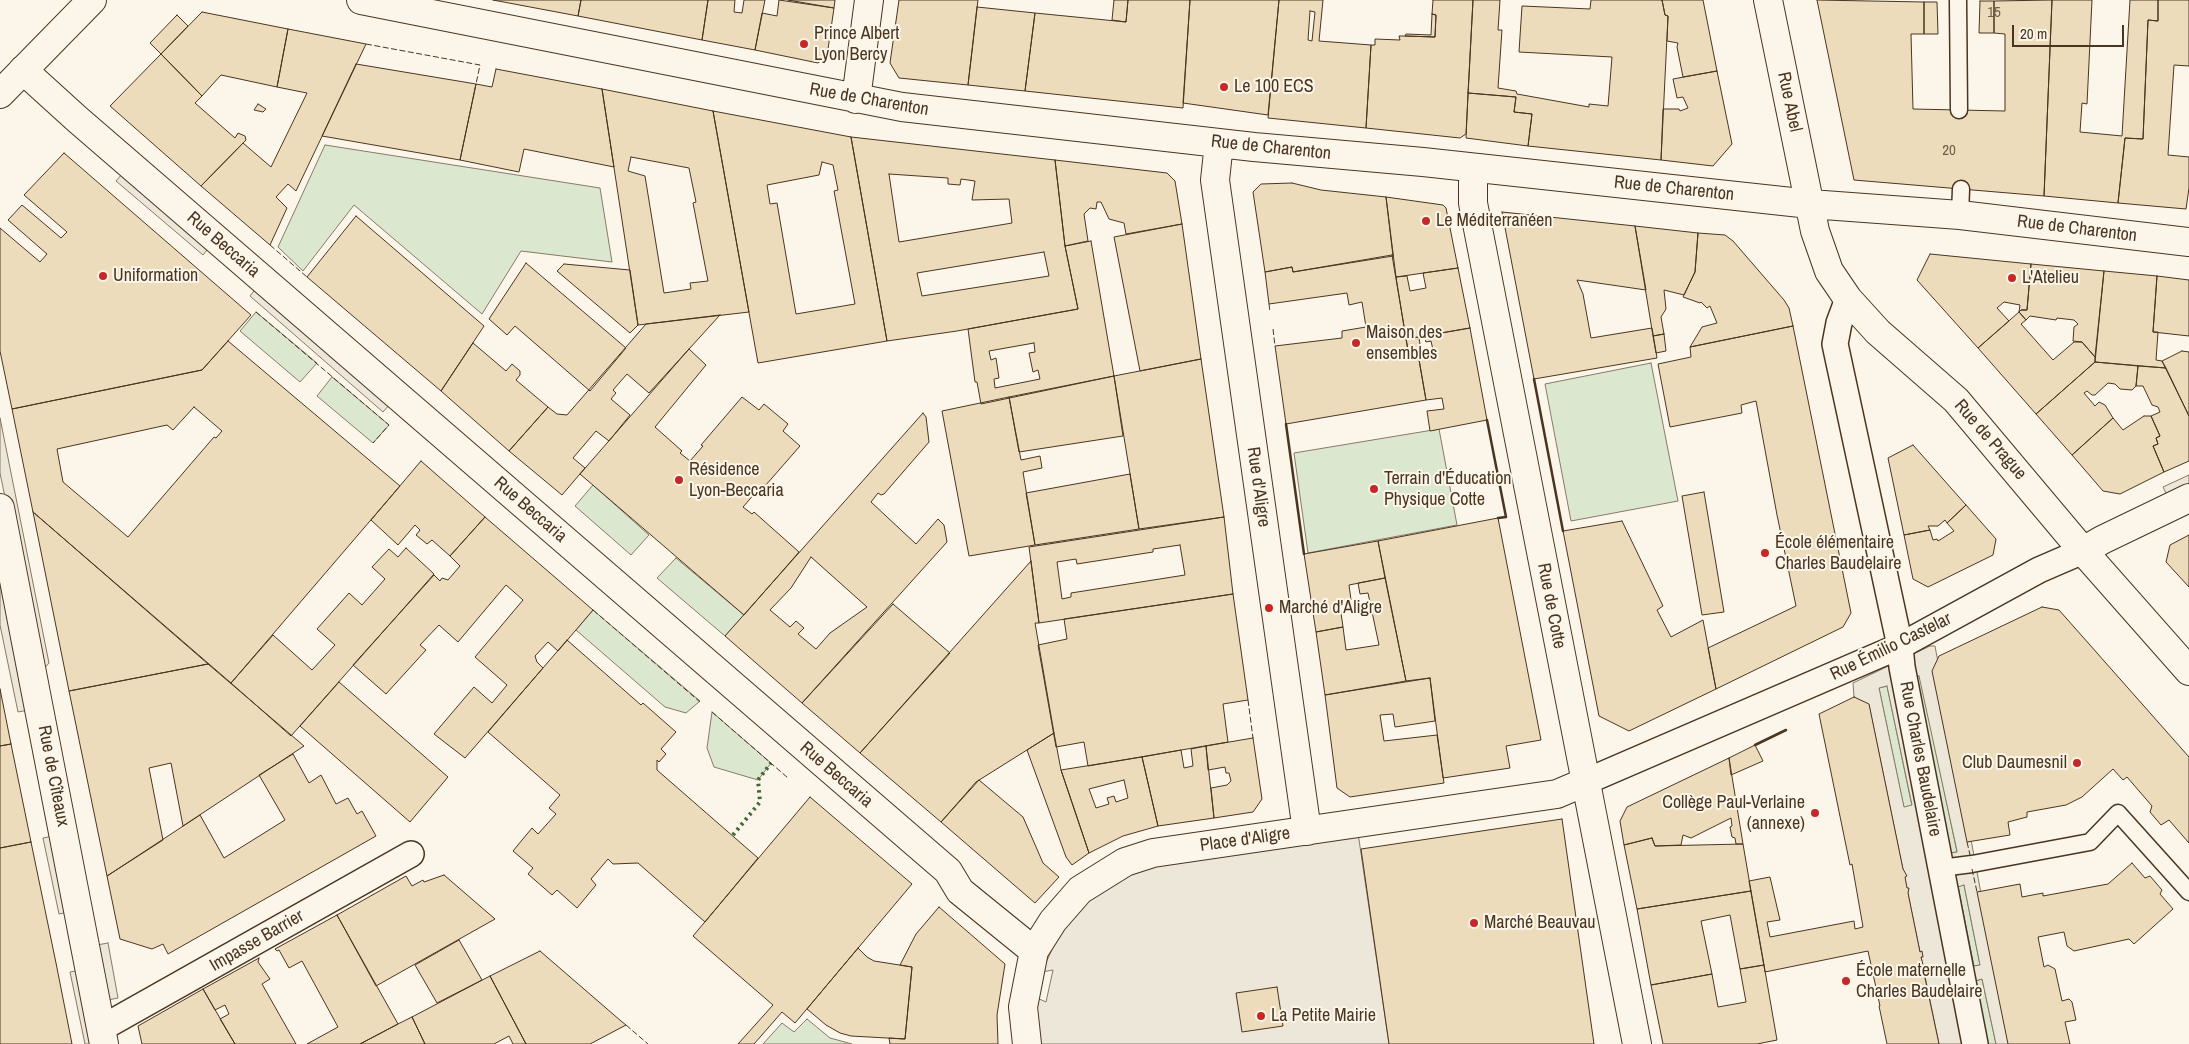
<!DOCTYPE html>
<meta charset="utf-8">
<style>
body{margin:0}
#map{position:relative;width:2189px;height:1044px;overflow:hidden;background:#fbf6e9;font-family:"Archivo Narrow",sans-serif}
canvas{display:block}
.scale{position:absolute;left:2012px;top:25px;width:112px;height:22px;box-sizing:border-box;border:2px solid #4a3520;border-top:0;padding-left:6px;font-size:15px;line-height:18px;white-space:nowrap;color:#4a3520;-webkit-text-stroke:4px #fbf6e9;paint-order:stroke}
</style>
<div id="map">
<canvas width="2189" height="1044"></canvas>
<div class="scale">20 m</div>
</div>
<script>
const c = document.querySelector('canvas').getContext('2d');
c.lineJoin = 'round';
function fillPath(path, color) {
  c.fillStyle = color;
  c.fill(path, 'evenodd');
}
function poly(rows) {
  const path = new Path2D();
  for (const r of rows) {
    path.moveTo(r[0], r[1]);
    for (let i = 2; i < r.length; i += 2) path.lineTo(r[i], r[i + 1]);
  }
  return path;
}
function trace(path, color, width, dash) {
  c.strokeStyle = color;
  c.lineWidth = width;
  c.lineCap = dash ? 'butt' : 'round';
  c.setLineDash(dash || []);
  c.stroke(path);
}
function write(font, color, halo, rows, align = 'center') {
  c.font = font + ' "Archivo Narrow",sans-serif';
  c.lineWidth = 4;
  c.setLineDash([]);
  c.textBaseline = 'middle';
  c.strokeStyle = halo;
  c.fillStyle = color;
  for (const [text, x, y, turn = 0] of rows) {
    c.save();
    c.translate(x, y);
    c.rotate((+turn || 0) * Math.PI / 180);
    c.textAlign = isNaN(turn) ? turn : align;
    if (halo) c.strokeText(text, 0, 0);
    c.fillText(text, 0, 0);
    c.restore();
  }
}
const green = poly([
 [325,145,600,188,612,262,521,251,482,314,354,205,303,271,278,247,325,145],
 [256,312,317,363,300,382,240,331,256,312],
 [1651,363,1678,501,1571,521,1545,384,1651,363],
 [332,377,389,425,373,443,317,396,332,377],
 [1439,429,1457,525,1308,553,1294,453,1439,429],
 [593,485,649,535,631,555,575,506,593,485],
 [676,558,744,615,725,636,657,578,676,558],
 [593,610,700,701,686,713,665,707,576,630,593,610],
 [1920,676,1957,852,1950,853,1913,678,1920,676],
 [1887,686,1912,806,1904,808,1879,688,1887,686],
 [712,712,771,763,758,780,714,767,707,748,712,712],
 [1964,885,1980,965,1973,966,1958,886,1964,885],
 [1982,979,1996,1044,1988,1044,1975,981,1982,979],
 [807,1019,830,1038,852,1044,763,1044,782,1023,794,1032,807,1019]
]);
const parking = poly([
 [123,173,210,246,203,255,116,181,123,173],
 [257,287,390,404,383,412,250,296,257,287],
 [0,418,49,663,41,672,0,473,0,418],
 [2189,475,2189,487,2168,497,2163,487,2189,475],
 [0,569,29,710,18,712,0,625,0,569],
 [1930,646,1935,646,2009,1044,1996,1044,1982,979,1975,981,1988,1044,1939,1044,1869,705,1854,697,1853,683,1930,646],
 [1919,676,1957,851,1957,852,1950,853,1913,678,1919,676],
 [1887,686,1912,805,1904,807,1879,688,1887,686],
 [1964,885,1980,965,1974,966,1958,887,1964,885],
 [1358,833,1389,1044,1037,1044,1034,1030,1037,998,1046,1002,1053,970,1042,972,1053,947,1066,926,1085,903,1137,870,1165,863,1358,833],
 [53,836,69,912,59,914,43,838,53,836],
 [108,943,118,998,108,1000,97,945,108,943],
 [81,970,96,1044,85,1044,70,972,81,970]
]);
const building = poly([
 [493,0,581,0,578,16,493,0],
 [581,0,708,0,702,40,578,16,581,0],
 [708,0,735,0,734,12,742,13,744,0,765,0,755,50,702,40,708,0],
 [779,0,834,8,827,56,818,63,755,50,762,13,777,16,779,0],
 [788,0,835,0,834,8,788,0],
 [899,0,978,0,968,85,899,78,890,63,899,0],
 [1114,0,1128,0,1126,22,1112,20,1114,0],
 [1128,0,1190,0,1183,108,1025,91,1035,13,1126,22,1128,0],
 [1190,0,1279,0,1268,115,1183,103,1190,0],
 [1279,0,1323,0,1319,41,1371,45,1366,128,1268,118,1279,0],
 [1310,11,1315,12,1312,41,1308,40,1310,11],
 [1433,0,1473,0,1466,134,1460,138,1366,128,1371,45,1375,45,1375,39,1400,40,1399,36,1405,36,1435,37,1436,15,1432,14,1433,0],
 [1473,0,1500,0,1498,30,1502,30,1498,88,1516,91,1517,94,1589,107,1589,104,1608,106,1612,57,1519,52,1522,6,1590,9,1591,0,1662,0,1665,15,1668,16,1661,160,1528,146,1532,114,1514,112,1516,97,1468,93,1473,0],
 [1662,0,1703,0,1717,71,1683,77,1677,47,1678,43,1667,41,1668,16,1665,15,1662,0],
 [1817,0,1924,2,1924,34,1911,34,1913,109,2005,111,2005,34,1994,33,1994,1,2052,0,2044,196,1854,180,1817,0],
 [2052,0,2092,0,2087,104,2082,103,2080,132,2122,136,2130,0,2158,0,2158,21,2148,20,2143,139,2125,138,2118,203,2044,196,2052,0],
 [2158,0,2189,0,2189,66,2174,65,2168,155,2189,157,2189,188,2186,209,2118,203,2125,138,2143,139,2148,20,2158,21,2158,0],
 [1980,1,1994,1,1994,33,1979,33,1980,1],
 [1924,2,1937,2,1938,34,1924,34,1924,2],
 [977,7,1035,13,1025,91,968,85,977,7],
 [202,12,288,29,277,87,221,75,202,96,161,54,202,12],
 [1432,14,1436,15,1435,37,1405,36,1406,34,1431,35,1432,14],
 [177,15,188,26,161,54,150,43,177,15],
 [288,29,366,44,296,191,288,184,276,197,287,208,270,245,201,186,243,143,271,167,307,93,277,87,288,29],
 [161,54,202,96,195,103,235,138,238,133,245,136,246,140,201,186,110,106,161,54],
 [356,64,476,84,460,160,322,136,356,64],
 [496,69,602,89,614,167,524,149,519,172,460,160,476,84,492,87,496,69],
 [1717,71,1732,144,1713,166,1661,160,1663,109,1679,109,1680,111,1688,108,1683,97,1677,98,1673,79,1717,71],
 [602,89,713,111,749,312,638,325,602,89],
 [631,157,689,168,696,202,693,203,708,281,690,283,691,289,664,293,645,176,628,171,631,157],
 [1468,93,1516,97,1514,112,1532,114,1528,146,1466,138,1468,93],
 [258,104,266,109,263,112,254,110,258,104],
 [713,111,851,137,887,341,758,363,713,111],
 [822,162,833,165,838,190,834,191,855,304,796,314,777,203,770,204,767,185,819,175,822,162],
 [851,137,1055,160,1065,246,1078,309,957,331,887,341,851,137],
 [889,174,948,178,948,184,960,185,961,179,975,181,972,200,1009,199,1012,223,899,242,889,174],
 [1044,252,1049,276,922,296,917,273,1044,252],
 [64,153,251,315,202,370,12,409,0,351,0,228,40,262,47,254,8,220,22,205,61,238,67,232,24,195,64,153],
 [1055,160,1167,173,1175,181,1182,224,1126,234,1124,223,1109,219,1101,202,1097,202,1096,209,1090,208,1084,214,1088,241,1065,246,1055,160],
 [1292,183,1321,190,1386,197,1393,256,1293,272,1292,267,1265,272,1253,192,1261,184,1292,183],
 [1386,197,1443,205,1446,208,1458,268,1396,277,1386,197],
 [1502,212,1635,226,1646,290,1577,280,1583,294,1591,338,1652,328,1657,358,1534,379,1502,212],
 [356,216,484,326,441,391,307,277,356,216],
 [1182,224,1201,359,1140,371,1114,237,1182,224],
 [1635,226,1698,233,1695,272,1684,295,1664,290,1666,309,1661,317,1664,334,1653,336,1635,226],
 [1698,233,1725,235,1733,241,1784,300,1789,308,1793,326,1690,347,1702,327,1717,323,1710,306,1707,308,1701,302,1700,303,1683,297,1695,272,1698,233],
 [1091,241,1114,376,981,404,977,382,975,382,968,329,1078,309,1065,246,1091,241],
 [1034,343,1035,352,1029,353,1033,372,1038,370,1040,379,995,388,994,379,999,378,996,358,991,360,989,351,1034,343],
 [1930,254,2031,264,2027,310,2021,310,2019,312,2020,305,2004,302,1997,308,2009,321,1978,348,1917,280,1930,254],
 [1392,255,1409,356,1418,354,1426,400,1286,424,1275,346,1342,338,1342,331,1366,327,1362,302,1349,305,1347,293,1269,304,1265,272,1292,267,1293,272,1392,255],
 [526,263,626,348,590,391,515,326,507,335,489,319,526,263],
 [564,264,630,270,638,325,630,333,557,271,564,264],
 [2031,264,2104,271,2095,357,2082,342,2073,341,2074,327,2078,324,2074,320,2057,318,2056,320,2030,316,2026,320,2019,312,2021,310,2027,310,2031,264],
 [1458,268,1470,328,1406,339,1396,277,1407,276,1410,291,1426,288,1423,273,1458,268],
 [2104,271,2157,276,2153,332,2158,332,2156,360,2162,361,2166,368,2095,362,2104,271],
 [2157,276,2189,280,2189,336,2153,332,2157,276],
 [2019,312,2026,320,2021,324,2053,360,2074,342,2082,342,2095,357,2095,362,2036,414,1978,348,2019,312],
 [720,315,649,393,627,374,613,390,616,393,611,399,630,415,609,441,596,431,573,458,585,468,562,495,509,451,548,407,557,414,567,415,646,324,720,315],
 [1793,326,1851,613,1843,627,1716,689,1708,648,1796,606,1777,515,1756,401,1741,405,1742,413,1670,427,1658,364,1691,357,1690,347,1793,326],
 [1470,328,1487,420,1430,431,1427,411,1444,409,1442,398,1426,400,1418,354,1409,356,1406,339,1419,337,1421,352,1433,350,1431,341,1426,342,1424,336,1470,328],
 [1664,334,1666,351,1656,353,1653,336,1664,334],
 [228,341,400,486,231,683,33,512,12,409,202,370,228,341],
 [194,407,222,431,216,438,214,437,128,537,63,482,57,449,167,425,173,430,194,407],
 [473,343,506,371,512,364,520,371,520,375,516,380,548,407,509,451,441,391,473,343],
 [689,349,706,365,655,427,682,451,680,453,690,461,703,446,701,445,742,397,759,410,764,404,788,424,783,431,800,446,758,494,756,492,743,507,752,514,754,512,799,552,744,615,580,474,689,349],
 [2182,351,2189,352,2189,416,2162,361,2182,351],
 [1201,359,1224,517,1139,529,1114,376,1201,359],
 [2095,362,2138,366,2136,386,2132,390,2120,389,2115,384,2108,383,2095,395,2092,395,2087,391,2084,393,2095,406,2099,402,2105,405,2113,418,2072,455,2036,414,2095,362],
 [2138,366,2166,368,2189,416,2189,461,2164,472,2153,446,2158,444,2156,438,2160,436,2151,416,2160,412,2158,407,2152,405,2143,386,2136,386,2138,366],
 [1114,376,1123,436,1019,452,1009,397,1114,376],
 [1009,397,1021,460,1040,456,1042,468,1023,472,1035,545,969,556,942,411,1009,397],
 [923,413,926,417,929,442,884,494,881,495,878,493,871,502,916,544,938,519,944,525,947,542,802,703,725,636,923,413],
 [811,557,867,607,830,633,816,649,798,634,804,628,796,621,790,627,770,610,791,588,811,557],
 [2144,416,2151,416,2160,436,2156,438,2158,444,2153,446,2164,472,2120,494,2103,491,2072,455,2113,418,2123,430,2144,416],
 [1913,445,1966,505,1947,523,1945,520,1938,526,1928,526,1930,530,1904,535,1888,458,1913,445],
 [421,461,485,517,450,556,432,540,427,544,416,535,420,530,415,525,398,545,371,520,421,461],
 [1130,474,1139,529,1035,545,1026,493,1130,474],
 [1704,492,1724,612,1702,615,1682,496,1704,492],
 [1966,505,1996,539,1993,555,1928,587,1913,579,1904,535,1930,530,1933,540,1937,539,1938,541,1954,531,1947,523,1966,505],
 [33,512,208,664,69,691,33,512],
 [485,517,593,610,558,651,548,642,535,656,537,662,543,668,465,758,434,734,474,687,492,703,507,685,475,657,523,600,506,585,458,642,439,625,420,645,426,650,386,694,353,665,434,575,440,581,442,578,448,580,460,566,450,556,485,517],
 [1224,517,1233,594,1039,623,1029,547,1224,517],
 [1180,545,1185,575,1071,593,1071,597,1062,599,1057,562,1076,559,1077,564,1153,552,1153,549,1180,545],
 [1498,518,1541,740,1506,746,1510,768,1443,778,1430,678,1406,681,1378,541,1498,518],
 [1622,521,1663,606,1657,610,1671,637,1703,620,1716,689,1629,731,1599,716,1563,531,1622,521],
 [2189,535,2189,587,2166,562,2170,545,2189,535],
 [1378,541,1385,578,1349,585,1351,600,1346,605,1340,606,1343,627,1316,632,1304,554,1378,541],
 [406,548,434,574,291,736,231,683,273,635,312,670,335,645,317,629,349,593,362,605,385,579,372,567,389,549,398,557,406,548],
 [1031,561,1039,623,1035,623,1054,733,976,782,941,822,860,753,1031,561],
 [1385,578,1406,681,1325,695,1316,632,1343,627,1346,650,1379,645,1368,593,1360,594,1358,583,1385,578],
 [1233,594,1248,700,1223,704,1228,742,1088,766,1084,742,1056,747,1038,645,1067,639,1064,619,1233,594],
 [893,604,950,653,860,753,802,703,893,604],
 [2042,607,2059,610,2189,757,2189,843,2169,820,2161,825,2150,812,2152,806,2127,777,2123,780,2113,769,2082,797,2066,805,2027,812,2027,817,2008,822,2010,835,1967,842,1932,671,1939,656,2042,607],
 [567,640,641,705,643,703,676,732,661,749,666,754,659,762,657,760,657,770,758,858,705,922,638,863,613,864,608,859,591,879,596,885,577,908,557,890,552,895,528,874,533,868,513,851,532,828,538,834,556,814,549,808,560,795,488,732,567,640],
 [208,664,304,746,183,826,171,763,149,768,163,840,107,876,69,691,208,664],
 [1430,678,1435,721,1395,727,1393,714,1380,715,1384,741,1437,735,1444,783,1350,797,1337,788,1325,695,1430,678],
 [339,682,448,777,410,822,300,726,339,682],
 [0,689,11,744,0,746,0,689],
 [1854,697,1869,704,1903,869,1907,876,1905,877,1907,888,1909,888,1908,893,1920,952,1922,951,1923,957,1921,957,1924,969,1926,968,1925,978,1939,1044,1887,1044,1879,1006,1880,1006,1868,951,1765,972,1749,881,1770,877,1780,920,1767,922,1770,937,1854,921,1855,929,1863,927,1852,864,1850,865,1819,714,1854,697],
 [1054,733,1061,770,1089,853,1072,865,1066,857,1027,750,1054,733],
 [1253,738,1262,799,1253,812,1214,818,1211,788,1227,785,1231,781,1229,773,1226,773,1225,767,1208,770,1206,746,1253,738],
 [11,744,31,842,0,848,0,746,11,744],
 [1755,745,1763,761,1731,775,1729,758,1755,745],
 [1206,746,1214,818,1158,826,1142,757,1181,750,1184,768,1193,766,1191,749,1206,746],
 [293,754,309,783,321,775,336,804,348,798,357,814,362,811,376,836,168,954,163,944,152,949,120,939,107,876,200,815,224,858,285,820,259,775,293,754],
 [1142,757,1158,826,1123,836,1089,853,1061,770,1142,757],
 [1124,780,1128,798,1116,802,1114,796,1107,798,1109,804,1096,808,1089,789,1124,780],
 [1729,758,1743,844,1736,844,1735,838,1732,837,1730,827,1732,826,1731,818,1691,838,1683,835,1681,845,1655,846,1652,838,1624,845,1620,821,1627,807,1729,758],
 [979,780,1023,817,1043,863,1059,877,1035,903,941,822,979,780],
 [810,797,912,884,795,1023,782,1012,754,1044,738,1044,773,1005,693,936,810,797],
 [1562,819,1594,1044,1389,1044,1361,849,1562,819],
 [1652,838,1655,846,1743,844,1751,891,1637,909,1624,845,1652,838],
 [31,842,56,963,72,1044,0,1044,0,848,31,842],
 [2132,863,2145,878,2150,876,2162,890,2160,894,2173,909,2134,944,2129,939,2074,951,2067,946,2064,932,2038,937,2044,967,2048,965,2055,969,2062,1001,2069,999,2072,1002,2076,1020,2065,1022,2070,1044,2008,1044,1977,892,2020,884,2022,897,2043,893,2043,896,2108,884,2132,863],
 [444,875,495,919,376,986,337,915,406,876,412,886,423,880,424,882,444,875],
 [1751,891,1764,965,1740,969,1730,915,1701,921,1712,974,1651,985,1637,909,1751,891],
 [939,907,1005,964,997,1015,998,1044,890,1044,889,1038,905,1039,912,967,900,965,916,934,939,907],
 [337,915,398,1024,360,1044,307,1044,338,1027,302,961,289,968,279,950,277,951,275,949,337,915],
 [459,940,482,980,437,1003,415,965,459,940],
 [858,948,867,957,874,961,912,967,905,1039,851,1036,840,1033,826,1025,807,1009,858,948],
 [540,951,621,1021,626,1025,590,1044,526,1044,490,976,540,951],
 [259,958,258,962,270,979,262,984,296,1044,235,1044,220,1019,229,1014,225,1005,215,1010,203,989,259,958],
 [1764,965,1777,1040,1757,1044,1663,1044,1651,985,1712,974,1718,1007,1746,1002,1740,969,1764,965],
 [490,976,526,1044,513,1044,509,1036,494,1044,425,1044,412,1017,490,976],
 [1277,987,1283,1026,1242,1032,1236,993,1277,987],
 [203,989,235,1044,142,1044,138,1026,203,989],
 [412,1017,425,1044,360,1044,398,1024,412,1017]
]);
const service = poly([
 [1958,0,1959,110],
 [1960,215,1961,189],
 [1941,868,1972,864,2090,842,2118,813,2189,892]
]);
const pedestrian = poly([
 [1848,299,1839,323,1835,344,1900,646,1902,667,1975,1044],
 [1585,782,1900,646,2039,570,2083,551],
 [102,1028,411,854]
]);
const minor = poly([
 [361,0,902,107,1254,147,1423,162,1810,204,1960,215,2189,242],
 [1768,0,1815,231,1829,271,1848,299,1878,332,1956,400,2083,551,2189,671],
 [23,70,77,119,948,871,960,891,1034,951],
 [856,99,869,0],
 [1219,143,1215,180,1307,831],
 [1473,168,1473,203,1637,1044],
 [0,508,104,1044],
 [2083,551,2102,540,2189,498],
 [1027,1044,1023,1007,1034,951,1053,921,1080,890,1125,862,1153,853,1557,794,1585,782]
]);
const secondary = poly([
 [0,94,92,0]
]);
const hedge = poly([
 [733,835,760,802,758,780,771,763]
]);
const fence = poly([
 [366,44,480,65,476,84],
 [270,245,307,277],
 [1269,304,1270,312],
 [256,312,389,425,373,443],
 [1273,329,1275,346],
 [593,610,700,702],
 [1248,700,1253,738],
 [712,712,788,778],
 [1967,842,1971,859],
 [1972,869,1977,892],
 [626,1025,648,1044]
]);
const wall = poly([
 [1534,379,1563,531],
 [1487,420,1506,517,1498,518],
 [1286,424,1304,554],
 [1755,745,1786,730]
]);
const markers = [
 [804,44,5,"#c62828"],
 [1224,87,5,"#c62828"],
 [1426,221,5,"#c62828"],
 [103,276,5,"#c62828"],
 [2012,278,5,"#c62828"],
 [1356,343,5,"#c62828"],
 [679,480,5,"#c62828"],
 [1374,489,5,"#c62828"],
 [1765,553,5,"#c62828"],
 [1269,608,5,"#c62828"],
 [2077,763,5,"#c62828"],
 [1815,813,5,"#c62828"],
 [1474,923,5,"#c62828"],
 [1846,981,5,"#c62828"],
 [1261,1016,5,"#c62828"]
];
const numberNames = [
 ["15",1994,13],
 ["20",1949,151]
];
const poiNames = [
 ["Prince Albert",814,34],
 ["Lyon Bercy",814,55],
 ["Le 100 ECS",1234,87],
 ["Le Méditerranéen",1436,221],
 ["Uniformation",113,276],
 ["L'Atelieu",2022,278],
 ["Maison des",1366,333],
 ["ensembles",1366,354],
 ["Résidence",689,470],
 ["Lyon-Beccaria",689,491],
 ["Terrain d'Éducation",1384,479],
 ["Physique Cotte",1384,500],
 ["École élémentaire",1775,543],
 ["Charles Baudelaire",1775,564],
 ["Marché d'Aligre",1279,608],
 ["Club Daumesnil",2067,763,"right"],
 ["Collège Paul-Verlaine",1805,803,"right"],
 ["(annexe)",1805,824,"right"],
 ["Marché Beauvau",1484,923],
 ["École maternelle",1856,971],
 ["Charles Baudelaire",1856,992],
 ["La Petite Mairie",1271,1016]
];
const streetNames = [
 ["Rue de Charenton",869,100,10],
 ["Rue Abel",1789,102,78],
 ["Rue de Charenton",1271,148,6],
 ["Rue de Charenton",1674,189,6],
 ["Rue de Charenton",2077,229,7],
 ["Rue Beccaria",223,245,41],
 ["Rue de Prague",1990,440,49],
 ["Rue d'Aligre",1258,487,82],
 ["Rue Beccaria",530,510,41],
 ["Rue de Cotte",1551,606,79],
 ["Rue Émilio Castelar",1891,647,-26],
 ["Rue Charles Baudelaire",1920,759,79],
 ["Rue Beccaria",836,775,41],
 ["Rue de Cîteaux",53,776,79],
 ["Place d'Aligre",1245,840,-8],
 ["Impasse Barrier",257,941,-30]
];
fillPath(green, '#dce7d0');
trace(green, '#887966', 1);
fillPath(parking, '#ede7d9');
trace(parking, '#887966', 1);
fillPath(building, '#ecdcbc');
trace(building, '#4a3520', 1);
trace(service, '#4a3520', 19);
trace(pedestrian, '#4a3520', 28);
trace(minor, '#4a3520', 30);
trace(secondary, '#4a3520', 30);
trace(service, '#fbf6e9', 16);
trace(pedestrian, '#fbf6e9', 25);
trace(minor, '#fbf6e9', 28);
trace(secondary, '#fbf6e9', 28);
trace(hedge, '#436837', 4, [2.5, 4]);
trace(fence, '#4a3520', 1, [6, 2.5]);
trace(wall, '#4a3520', 2.5);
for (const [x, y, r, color] of markers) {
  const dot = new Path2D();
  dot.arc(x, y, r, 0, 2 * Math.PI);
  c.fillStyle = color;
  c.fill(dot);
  trace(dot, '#fbf6e9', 2);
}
write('15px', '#725f47', null, numberNames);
write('18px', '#4a3520', '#fbf6e9', poiNames, 'left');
write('18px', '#4a3520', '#fbf6e9', streetNames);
</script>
